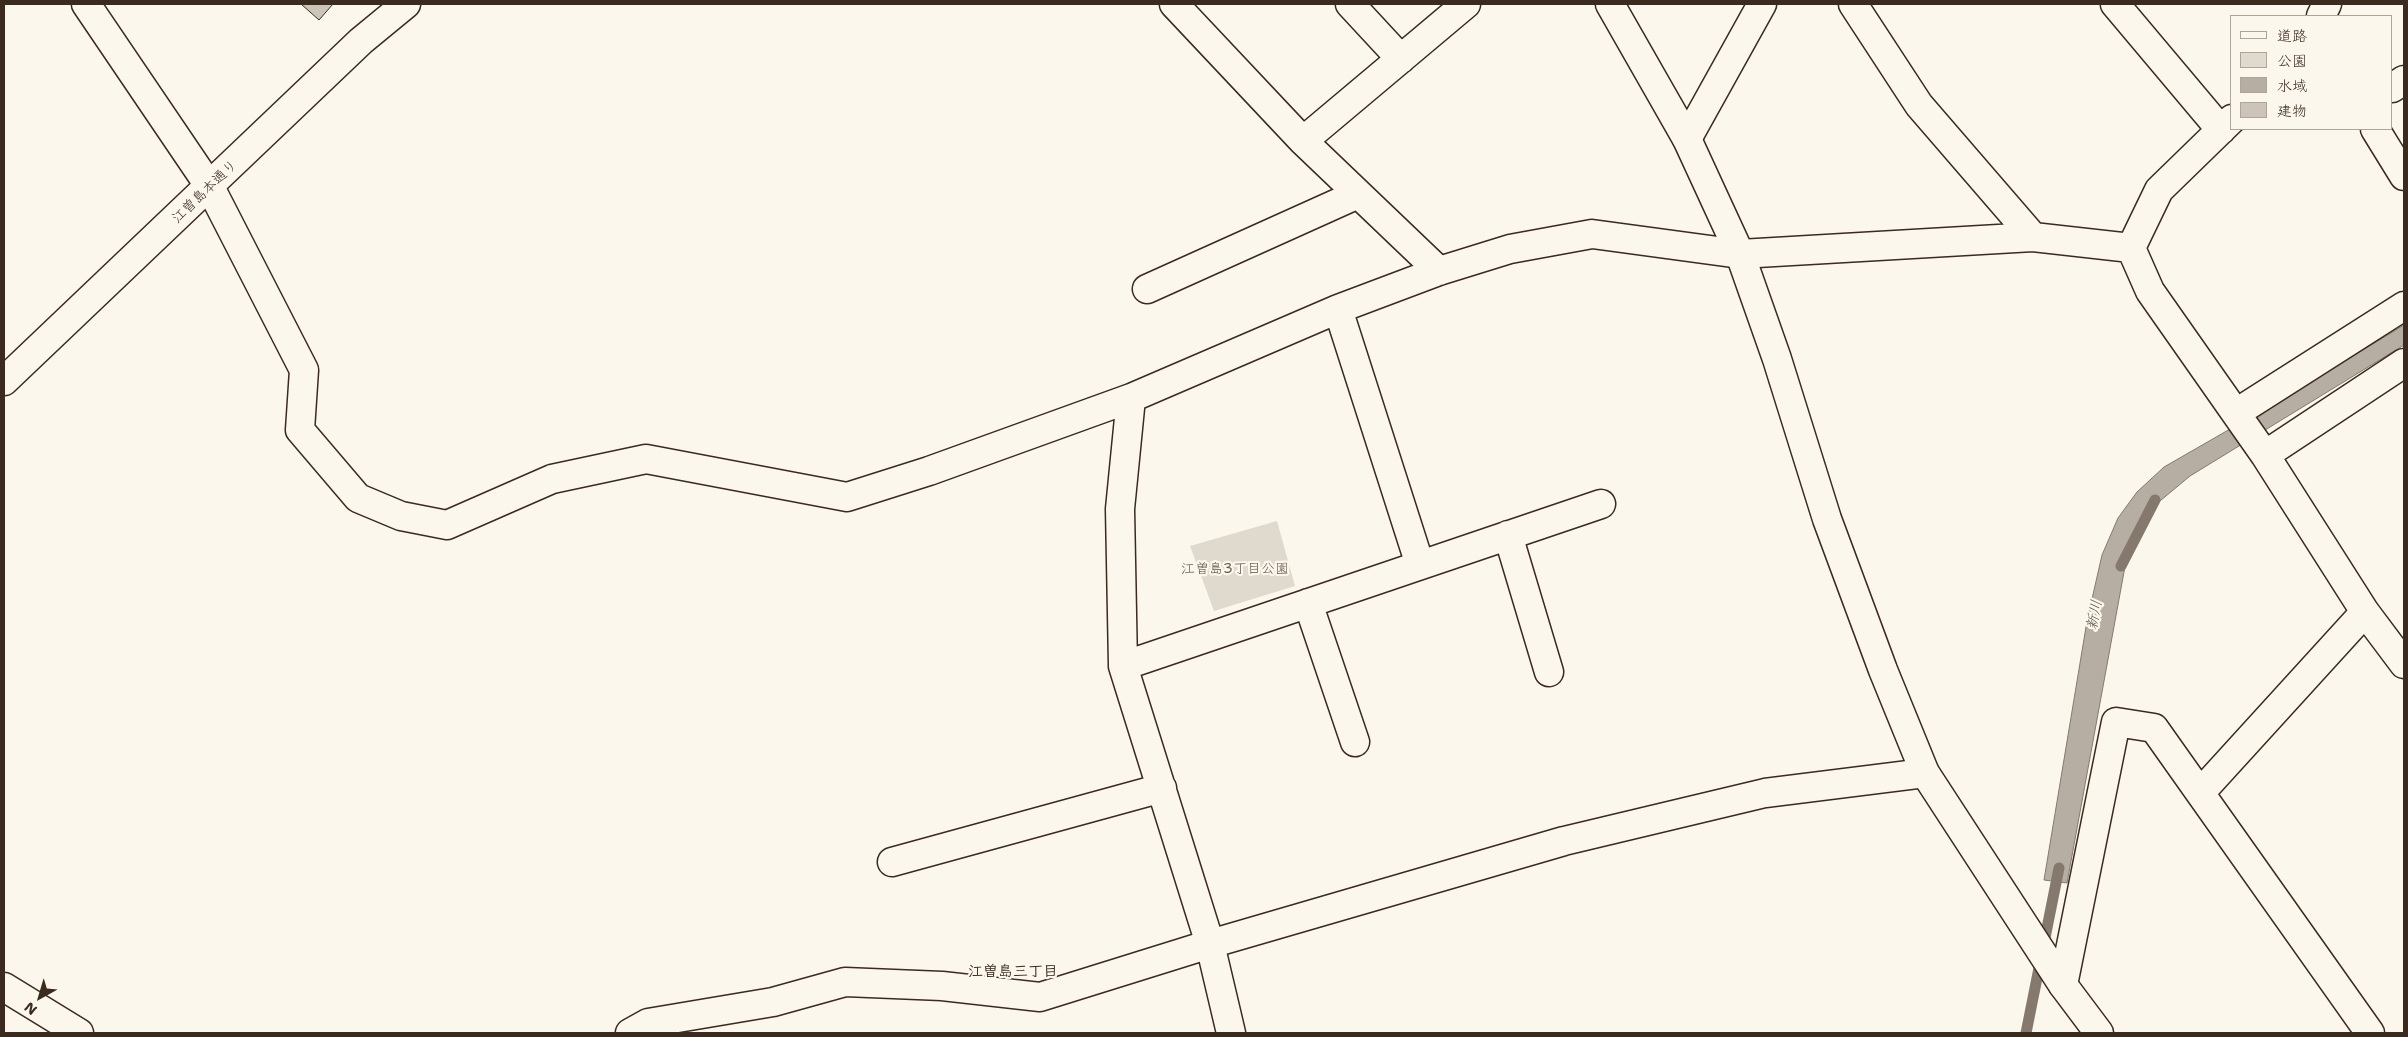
<!DOCTYPE html>
<meta charset="utf-8">
<style>
body{margin:0}
#map{position:relative;width:2408px;height:1037px;overflow:hidden;background:#fbf7ec;font-family:"Shantell Sans","Klee One",sans-serif}
canvas{display:block}
.frame{position:absolute;inset:0;border:5px solid #3b2a1e;pointer-events:none}
.legend{position:absolute;left:2230px;top:15px;width:162px;height:115px;box-sizing:border-box;background:#fbf7ec;border:1px solid #aea59a;margin:0;padding:6px 9px;list-style:none;font-size:15px;color:#3b2a1e}
.legend li{display:flex;align-items:center;gap:10px;height:25px}
.legend b{width:25px;border:1px solid #aea59a}
.north{position:absolute;left:15px;top:972px;width:50px;height:50px;-webkit-text-stroke:4px #fbf7ec;paint-order:stroke;rotate:219deg;font-size:14px;font-weight:700;line-height:20px;text-align:center;color:#3b2a1e}
.north::after{content:'';display:block;margin:auto;width:18px;height:22px;background:#3b2a1e;clip-path:polygon(50% 0,100% 100%,50% 72%,0 100%)}
</style>
<div id="map">
<canvas width="2408" height="1037"></canvas>
<div class="frame"></div>
<ul class="legend">
<li><b style="height:6px;background:#fbf7ec"></b>道路</li>
<li><b style="height:14px;background:#dfd9ce"></b>公園</li>
<li><b style="height:14px;background:#b6aea2"></b>水域</li>
<li><b style="height:14px;background:#ccc4b9"></b>建物</li>
</ul>
<div class="north">N</div>
</div>
<script>
const c = document.querySelector('canvas').getContext('2d');
c.lineJoin = 'round';
function fillPath(path, color) {
  c.fillStyle = color;
  c.fill(path, 'evenodd');
}
function poly(rows) {
  const path = new Path2D();
  for (const r of rows) {
    path.moveTo(r[0], r[1]);
    for (let i = 2; i < r.length; i += 2) path.lineTo(r[i], r[i + 1]);
  }
  return path;
}
function trace(path, color, width, dash) {
  c.strokeStyle = color;
  c.lineWidth = width;
  c.lineCap = dash ? 'butt' : 'round';
  c.setLineDash(dash || []);
  c.stroke(path);
}
function write(font, color, halo, rows, align = 'center') {
  c.font = font + ' "Shantell Sans","Klee One",sans-serif';
  c.lineWidth = 4.5;
  c.setLineDash([]);
  c.textBaseline = 'middle';
  c.strokeStyle = halo;
  c.fillStyle = color;
  for (const [text, x, y, turn = 0] of rows) {
    c.save();
    c.translate(x, y);
    c.rotate((+turn || 0) * Math.PI / 180);
    c.textAlign = isNaN(turn) ? turn : align;
    if (halo) c.strokeText(text, 0, 0);
    c.fillText(text, 0, 0);
    c.restore();
  }
}
const green = poly([
 [1277,521,1295,586,1214,611,1190,546]
]);
const water = poly([
 [2404,325,2404,345,2190,476,2160,501,2139,524,2131,539,2124,572,2067,883,2044,880,2087,621,2102,555,2118,518,2137,492,2164,467,2284,398,2404,325]
]);
const stream = poly([
 [2121,566,2155,500],
 [2026,1033,2059,868]
]);
const building = poly([
 [301,4,333,4,319,20,301,4]
]);
const minor = poly([
 [86,4,210,187,304,370,300,430,358,498,401,516,447,525,552,479,646,459,847,497,929,471,1131,398,1338,309,1439,271,1510,249,1592,234,1740,254,2033,237,2131,248],
 [1174,4,1303,141,1439,271],
 [1350,4,1401,59],
 [1853,4,1919,105,2033,237],
 [2115,4,2221,130],
 [2321,16,2327,4],
 [2392,88,2404,80],
 [2232,119,2159,190,2131,248,2150,291,2265,455,2365,612,2404,664],
 [2375,129,2404,176],
 [1687,139,1762,4],
 [1303,141,1466,4],
 [1147,289,1358,194],
 [1338,309,1420,565],
 [1131,398,1120,509,1123,666,1210,944,1231,1033],
 [2236,413,2404,306],
 [2265,455,2404,363],
 [1508,535,1549,672],
 [1308,603,1355,742],
 [1123,666,1601,504],
 [2201,792,2365,612],
 [892,862,1162,788],
 [2063,985,2116,722,2154,728,2370,1033],
 [4,987,79,1033],
 [630,1033,648,1023,773,1002,845,982,942,986,1040,997,1210,944,1564,841,1765,793,1925,773]
]);
const tertiary = poly([
 [1610,4,1687,139,1740,254,1777,359,1827,519,1883,670,1925,773,2063,985,2099,1033],
 [4,381,361,41,406,4]
]);
const streetNames = [
 ["江曽島本通り",205,192,-44]
];
const parkNames = [
 ["江曽島3丁目公園",1235,569]
];
const waterNames = [
 ["新川",2095,615,-79]
];
const neighbourhoodNames = [
 ["江曽島三丁目",1013,972]
];
fillPath(green, '#dfd9ce');
fillPath(water, '#b6aea2');
trace(water, '#85796d', 1);
trace(stream, '#85796d', 11);
fillPath(building, '#ccc4b9');
trace(building, '#3b2a1e', 1);
trace(minor, '#3b2a1e', 31);
trace(tertiary, '#3b2a1e', 31);
trace(minor, '#fbf7ec', 28);
trace(tertiary, '#fbf7ec', 28);
write('14px', '#3b2a1e', '#fbf7ec', streetNames);
write('14px', '#64564a', '#fbf7ec', parkNames);
write('italic 15px', '#605246', '#fbf7ec', waterNames);
write('bold 15px', '#3b2a1e', '#fbf7ec', neighbourhoodNames);
</script>
